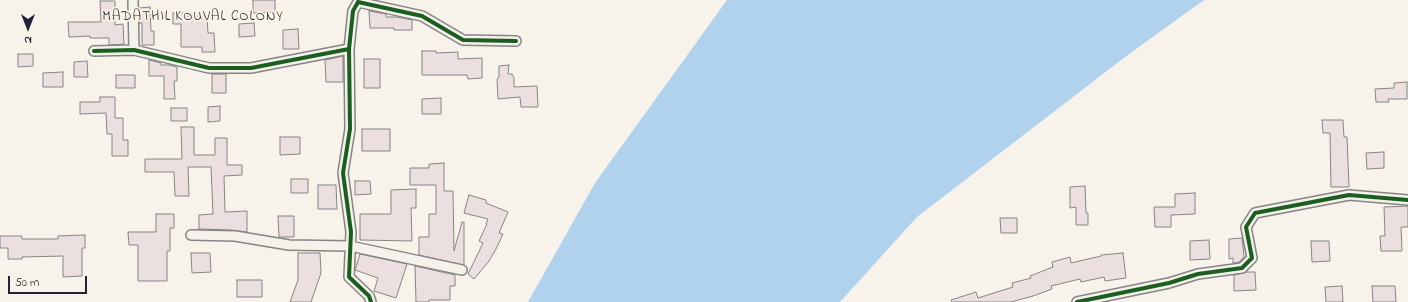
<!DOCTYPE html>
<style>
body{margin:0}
#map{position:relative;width:1408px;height:302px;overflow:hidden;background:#f7f3ea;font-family:"Indie Flower",sans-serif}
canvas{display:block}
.north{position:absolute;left:8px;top:8px;width:40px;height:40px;-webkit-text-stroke:3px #fcf5e5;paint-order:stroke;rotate:180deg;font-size:11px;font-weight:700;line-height:16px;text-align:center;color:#22223b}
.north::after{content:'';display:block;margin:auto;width:14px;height:18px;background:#22223b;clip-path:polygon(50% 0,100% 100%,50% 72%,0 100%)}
.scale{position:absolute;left:8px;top:276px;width:79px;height:18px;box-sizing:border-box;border:2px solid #22223b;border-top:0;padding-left:5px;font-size:12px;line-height:14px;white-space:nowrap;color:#22223b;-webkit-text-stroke:3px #fcf5e5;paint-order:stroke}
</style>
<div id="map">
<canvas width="1408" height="302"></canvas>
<div class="north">N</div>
<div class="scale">50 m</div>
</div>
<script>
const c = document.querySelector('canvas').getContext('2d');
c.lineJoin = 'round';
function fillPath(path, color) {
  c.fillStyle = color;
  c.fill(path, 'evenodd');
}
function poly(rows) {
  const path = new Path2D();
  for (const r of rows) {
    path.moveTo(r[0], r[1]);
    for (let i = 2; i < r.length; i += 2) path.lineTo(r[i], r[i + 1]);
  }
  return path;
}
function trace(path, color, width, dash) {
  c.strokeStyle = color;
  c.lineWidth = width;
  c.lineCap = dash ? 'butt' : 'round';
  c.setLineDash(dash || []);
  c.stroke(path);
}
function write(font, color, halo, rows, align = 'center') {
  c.font = font + ' "Indie Flower",sans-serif';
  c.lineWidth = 3.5;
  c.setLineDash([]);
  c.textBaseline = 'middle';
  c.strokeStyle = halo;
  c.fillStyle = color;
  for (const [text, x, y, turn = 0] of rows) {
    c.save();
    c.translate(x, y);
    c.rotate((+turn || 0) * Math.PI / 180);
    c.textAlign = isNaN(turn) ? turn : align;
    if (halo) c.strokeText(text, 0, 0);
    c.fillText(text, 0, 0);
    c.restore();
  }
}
const water = poly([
 [727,0,1205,0,1197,5,1125,57,917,217,840,302,528,302,595,183]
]);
const building = poly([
 [253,0,275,0,275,12,253,13,253,0],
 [100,1,115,1,115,25,123,24,124,44,109,45,109,38,90,38,90,36,69,37,68,22,101,22,100,1],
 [150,7,151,31,154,31,154,45,142,45,142,23,139,23,139,8,150,7],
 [369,11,386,14,386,17,397,17,412,20,412,30,394,30,394,28,370,28,369,11],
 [173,13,185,13,185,16,207,16,208,33,214,33,215,52,202,52,202,47,181,47,181,24,173,24,173,13],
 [254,23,255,36,239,37,239,24,254,23],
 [298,29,299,49,283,49,283,30,298,29],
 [422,51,436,51,436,53,458,52,458,59,482,58,482,78,468,79,467,75,422,75,422,51],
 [18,54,33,54,33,66,18,67,18,54],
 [343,56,343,82,326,82,325,60,343,56],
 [364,59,380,59,380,88,364,88,364,59],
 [149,60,161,63,161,65,169,65,177,67,177,81,174,81,175,99,164,99,164,76,149,76,149,60],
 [87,61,88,77,74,77,74,62,87,61],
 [509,65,508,74,512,74,514,78,514,87,537,86,538,107,521,107,520,97,498,99,497,79,499,77,499,66,509,65],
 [63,72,63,87,43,87,43,73,63,72],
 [212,74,226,74,226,93,212,93,212,74],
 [116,75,135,75,135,88,116,88,116,75],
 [1407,82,1407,99,1388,99,1389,102,1376,102,1375,89,1394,88,1394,83,1407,82],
 [100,97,115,97,115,118,123,118,123,140,128,140,128,156,112,156,112,134,107,134,106,113,80,114,80,102,100,102,100,97],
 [441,98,441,114,422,114,422,99,441,98],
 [220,106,220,121,208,122,208,107,220,106],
 [171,108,187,108,187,121,171,121,171,108],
 [1322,120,1343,120,1344,137,1347,137,1349,187,1331,187,1330,133,1323,133,1322,120],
 [181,127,194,127,194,155,215,155,215,138,227,138,227,165,242,165,242,175,224,176,225,212,247,211,247,232,230,230,199,229,199,215,213,214,211,167,188,167,189,196,175,196,174,172,145,172,145,159,182,159,181,127],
 [362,129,390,129,390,151,362,151,362,129],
 [280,137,300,137,300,154,280,155,280,137],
 [1384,152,1384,168,1367,169,1366,153,1384,152],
 [444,163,444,191,453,191,454,251,462,222,464,222,464,265,419,255,419,237,429,237,429,214,436,214,436,185,410,185,410,168,429,168,429,164,444,163],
 [291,179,308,179,308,193,291,193,291,179],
 [355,181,370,181,371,194,355,195,355,181],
 [318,185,336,185,337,209,318,209,318,185],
 [1085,186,1086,213,1088,213,1088,225,1076,225,1076,207,1070,208,1070,187,1085,186],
 [416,189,416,208,411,208,412,241,360,240,360,214,391,214,391,190,416,189],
 [1195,193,1195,214,1171,215,1171,227,1155,227,1154,207,1175,207,1175,194,1195,193],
 [469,195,486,200,486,203,508,212,499,233,503,234,496,249,489,261,474,279,468,274,483,243,479,241,487,224,486,224,488,219,464,213,469,195],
 [1408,206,1408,227,1401,227,1402,251,1381,251,1380,236,1385,236,1384,207,1408,206],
 [156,214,174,214,174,228,170,228,170,251,167,251,167,281,138,281,138,245,129,245,128,232,156,232,156,214],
 [278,216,294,216,294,237,279,237,278,216],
 [1000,218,1017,218,1017,233,1001,233,1000,218],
 [85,235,85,248,82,248,82,276,63,277,63,256,22,257,22,259,8,259,8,248,0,248,0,236,22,236,22,239,58,239,58,236,85,235],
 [1242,238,1244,257,1239,262,1233,263,1233,258,1229,259,1229,239,1242,238],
 [1209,240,1210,259,1190,260,1190,241,1209,240],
 [1311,241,1329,241,1330,261,1312,262,1311,241],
 [191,253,210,253,211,272,192,273,191,253],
 [298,253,320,253,321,273,311,302,290,302,298,280,298,253],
 [1123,253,1126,278,1105,281,1104,277,1081,282,1080,279,1051,286,1052,289,1033,296,1011,302,952,302,951,300,976,292,978,298,1013,287,1012,283,1031,278,1030,276,1053,267,1052,262,1070,257,1071,263,1101,256,1101,255,1123,253],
 [360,254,407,264,396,298,374,291,378,278,355,270,360,254],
 [415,266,455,275,455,286,450,286,450,300,429,300,429,302,416,302,415,266],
 [1246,272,1255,272,1256,290,1234,291,1234,275,1246,272],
 [237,280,262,280,262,297,237,297,237,280],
 [1342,286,1343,302,1326,302,1325,287,1342,286],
 [1372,286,1395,286,1396,302,1373,302,1372,286]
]);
const minor = poly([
 [133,0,134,50],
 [358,2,353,11,349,49,350,129,343,173,351,232,349,277,369,296,371,302],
 [358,2,422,16,463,40,516,41],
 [94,51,134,50,209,68,251,68,349,49],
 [191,235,235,236,289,245,350,246,462,270],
 [1077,302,1169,283,1198,274,1242,268,1252,258,1246,227,1255,213,1349,195,1408,200]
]);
const cycleway = poly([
 [358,2,353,11,349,49,350,129,343,173,351,232,349,277,369,296,371,302],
 [358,2,422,16,463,40,516,41],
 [94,51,134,50,209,68,251,68,349,49],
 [1077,302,1169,283,1198,274,1242,268,1252,258,1246,227,1255,213,1349,195,1408,200]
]);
const neighbourhoodNames = [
 ["MADATHIL KOUVAL COLONY",193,18]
];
fillPath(water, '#b0d2ed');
fillPath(building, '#ecdfe0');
trace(building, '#868485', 1);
trace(minor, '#868485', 12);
trace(minor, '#f5f2ec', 9);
trace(cycleway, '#1b5e20', 4);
c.letterSpacing = '1px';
write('14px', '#22223b', '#fcf5e5', neighbourhoodNames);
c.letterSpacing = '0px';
</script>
